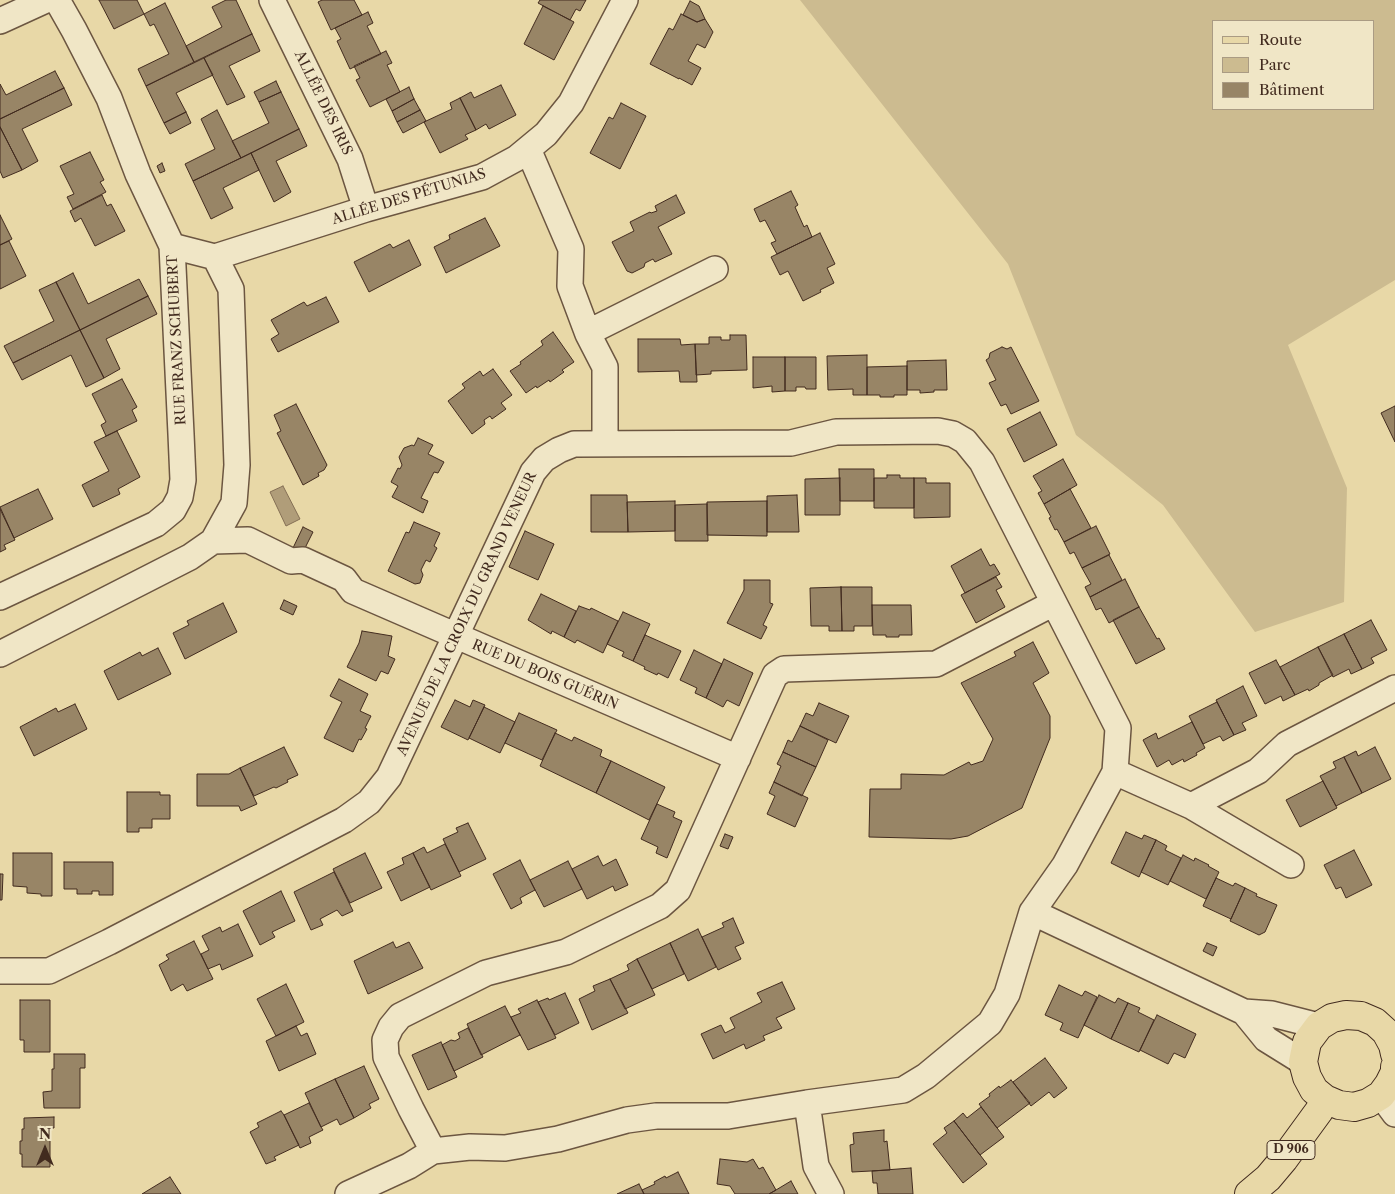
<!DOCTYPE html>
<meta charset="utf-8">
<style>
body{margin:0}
#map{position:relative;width:1395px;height:1194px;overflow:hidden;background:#e8d8a7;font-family:"Libre Caslon Text",serif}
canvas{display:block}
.legend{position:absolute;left:1212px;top:20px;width:162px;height:90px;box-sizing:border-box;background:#f0e6c6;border:1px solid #aa9b83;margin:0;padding:6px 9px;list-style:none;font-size:15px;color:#422b1f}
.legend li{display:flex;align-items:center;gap:10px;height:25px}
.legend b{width:25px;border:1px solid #aa9b83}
.north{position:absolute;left:20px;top:1124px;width:50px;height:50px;-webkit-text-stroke:4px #f0e6c6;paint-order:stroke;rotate:0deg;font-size:14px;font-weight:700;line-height:20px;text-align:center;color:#422b1f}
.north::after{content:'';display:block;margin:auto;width:18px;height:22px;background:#422b1f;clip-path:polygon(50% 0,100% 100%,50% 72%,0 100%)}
</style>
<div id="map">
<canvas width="1395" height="1194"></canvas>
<ul class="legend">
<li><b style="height:6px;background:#e8d8a7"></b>Route</li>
<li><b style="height:14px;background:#ccbb90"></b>Parc</li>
<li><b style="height:14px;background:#988566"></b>Bâtiment</li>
</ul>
<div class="north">N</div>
</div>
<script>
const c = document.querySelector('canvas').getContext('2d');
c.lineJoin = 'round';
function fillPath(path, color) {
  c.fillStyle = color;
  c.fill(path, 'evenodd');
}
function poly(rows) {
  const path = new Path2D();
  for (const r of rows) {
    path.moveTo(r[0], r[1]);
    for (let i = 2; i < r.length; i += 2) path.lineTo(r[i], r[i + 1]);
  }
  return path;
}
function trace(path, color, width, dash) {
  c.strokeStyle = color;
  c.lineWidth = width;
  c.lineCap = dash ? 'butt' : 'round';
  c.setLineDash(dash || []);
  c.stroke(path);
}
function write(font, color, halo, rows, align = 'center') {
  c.font = font + ' "Libre Caslon Text",serif';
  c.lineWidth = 4.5;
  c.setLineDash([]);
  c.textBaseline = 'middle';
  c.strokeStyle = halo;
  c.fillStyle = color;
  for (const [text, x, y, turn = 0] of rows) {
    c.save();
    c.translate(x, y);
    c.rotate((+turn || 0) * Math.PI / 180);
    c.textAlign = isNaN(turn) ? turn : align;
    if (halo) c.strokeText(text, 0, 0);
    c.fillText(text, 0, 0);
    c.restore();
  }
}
const green = poly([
 [800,0,1395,0,1395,280,1288,345,1347,488,1344,602,1255,632,1163,505,1076,435,1008,264],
 [1214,21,1374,21,1374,109,1214,109]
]);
const water = poly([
 [283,486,300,519,286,526,270,492,283,486]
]);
const building = poly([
 [99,0,137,0,144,14,114,29,99,0],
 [226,0,236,0,252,34,194,62,186,46,222,27,212,7,226,0],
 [322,0,354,0,362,15,331,30,318,2,322,0],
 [540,0,586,0,580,11,576,9,570,20,538,3,540,0],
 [690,1,699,6,705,19,697,22,683,15,690,1],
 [165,3,194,62,146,86,138,69,169,54,154,24,150,26,144,14,165,3],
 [543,6,574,22,554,60,524,44,543,6],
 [368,12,373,23,367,26,381,54,350,69,337,41,341,39,335,28,368,12],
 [681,14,697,22,705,19,713,32,705,48,697,44,688,61,701,68,692,85,679,78,679,79,650,64,669,28,673,30,681,14],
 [252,34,260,51,229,66,245,97,227,105,204,58,252,34],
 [386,51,392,63,387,65,400,92,370,107,356,80,360,78,354,66,386,51],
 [204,58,213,75,176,93,186,112,164,123,146,86,204,58],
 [55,71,64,88,0,119,0,84,6,95,55,71],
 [276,81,281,92,259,102,254,92,276,81],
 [501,85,516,115,489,129,486,124,476,130,460,98,471,92,474,98,501,85],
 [409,87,414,99,392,111,386,99,409,87],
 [64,88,72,105,22,129,38,161,22,170,0,127,0,119,64,88],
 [281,92,299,129,241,158,232,141,269,123,259,102,281,92],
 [460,98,476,130,465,135,468,139,440,153,424,122,452,109,450,103,460,98],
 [414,99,420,110,397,122,392,111,414,99],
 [621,103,646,116,620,169,590,153,609,117,613,119,621,103],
 [217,110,241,158,193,181,185,164,215,149,201,119,217,110],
 [420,110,426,121,403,133,397,122,420,110],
 [186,112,191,123,170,134,164,123,186,112],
 [0,127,22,170,3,178,0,171,0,127],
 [299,129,307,146,276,161,291,192,274,202,251,153,299,129],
 [90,152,104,180,100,182,106,192,73,209,67,197,74,194,60,166,90,152],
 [251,153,259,170,223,188,233,208,211,219,193,181,251,153],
 [162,163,165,171,160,173,157,166,162,163],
 [791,191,798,205,795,207,804,227,807,225,812,237,777,254,771,243,776,241,765,220,760,222,754,209,791,191],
 [102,195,107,206,111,204,125,231,95,246,81,218,75,222,70,211,102,195],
 [676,195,685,213,658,227,672,254,655,262,653,259,645,263,644,267,632,273,627,271,612,242,634,231,630,222,650,212,651,213,657,211,655,206,676,195],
 [0,215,12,239,0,245,0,215],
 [485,218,500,246,446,273,434,247,450,239,449,235,485,218],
 [820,233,835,264,827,268,834,283,820,290,821,292,803,301,788,271,780,275,771,257,820,233],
 [409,240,421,265,369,292,354,262,390,244,393,248,409,240],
 [9,241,26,276,0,289,0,245,9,241],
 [73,273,88,304,139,279,148,296,80,330,56,282,73,273],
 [56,282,80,330,13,363,4,346,54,321,39,290,56,282],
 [148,296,157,314,106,339,120,369,104,378,80,330,148,296],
 [326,297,339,322,278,352,271,339,279,334,271,320,304,302,307,306,326,297],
 [80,330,104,378,86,387,71,355,22,380,13,363,80,330],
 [553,332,574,362,562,370,564,372,550,382,549,380,537,388,536,386,526,393,510,371,521,364,520,362,543,345,541,341,553,332],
 [730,335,746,335,747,370,711,371,711,374,696,375,695,344,709,344,709,337,721,337,721,340,730,340,730,335],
 [638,339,680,339,681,345,695,344,697,382,680,382,679,371,638,372,638,339],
 [1002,347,1007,349,1011,347,1039,401,1011,414,1006,404,1001,406,989,383,996,380,986,360,989,358,990,353,1002,347],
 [867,355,867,395,853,395,853,389,828,390,827,356,867,355],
 [753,357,785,357,785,391,772,392,772,386,753,388,753,357],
 [785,357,816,357,816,389,806,389,805,387,796,387,796,391,785,391,785,357],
 [946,360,947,390,934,390,934,392,920,393,920,390,907,390,907,361,946,360],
 [907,366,907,395,894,395,894,397,880,397,880,395,867,395,867,367,907,366],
 [493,369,512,395,501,403,506,409,492,419,490,416,484,420,485,424,472,434,448,401,465,388,462,384,480,371,483,376,493,369],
 [122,379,137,407,132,410,137,421,106,436,101,425,106,422,92,394,122,379],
 [296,404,327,465,324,470,318,473,319,476,303,485,277,433,281,431,274,415,296,404],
 [1395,406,1395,442,1381,413,1395,406],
 [1040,412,1057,445,1024,462,1007,429,1040,412],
 [117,431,140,477,118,489,120,494,93,507,82,485,109,471,94,442,117,431],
 [418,438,433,445,428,454,444,462,438,473,434,472,421,498,428,501,423,513,392,497,398,486,391,482,398,468,400,469,402,465,399,457,404,448,412,445,414,446,418,438],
 [1063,459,1077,485,1044,504,1038,493,1042,491,1033,476,1063,459],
 [839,469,874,469,874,501,840,501,839,469],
 [887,475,900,475,900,478,914,478,914,508,874,508,874,478,887,478,887,475],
 [840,478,840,515,805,515,805,479,840,478],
 [914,478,926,478,926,483,950,483,950,517,914,518,914,478],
 [38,489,53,519,14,538,0,507,38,489],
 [1070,489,1091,528,1064,542,1057,529,1055,530,1049,518,1051,517,1044,504,1070,489],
 [591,495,627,495,628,532,591,532,591,495],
 [797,495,799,532,767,532,767,496,797,495],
 [675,501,675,531,628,532,627,502,675,501],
 [767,501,767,536,707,535,707,502,767,501],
 [707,504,708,541,675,541,675,505,707,504],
 [0,509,15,540,4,545,6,549,0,552,0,509],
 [414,522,440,533,434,546,437,548,430,562,426,560,421,570,423,575,420,583,415,584,388,571,406,532,409,533,414,522],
 [1096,526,1110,554,1082,568,1074,552,1070,554,1064,542,1096,526],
 [303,527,313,532,303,552,293,548,303,527],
 [525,531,554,544,538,580,509,567,525,531],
 [981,549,990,566,994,564,1000,574,965,593,951,566,981,549],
 [1109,555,1122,580,1090,597,1085,587,1091,584,1082,568,1109,555],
 [996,577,1002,587,996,590,1005,607,976,623,961,595,996,577],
 [1125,579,1139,607,1109,623,1101,608,1096,610,1090,597,1125,579],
 [744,580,770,580,770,603,773,604,763,625,767,627,761,639,727,623,744,590,744,580],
 [841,587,872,587,872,626,854,626,854,631,842,631,841,587],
 [841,587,842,631,829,631,829,626,811,626,810,588,841,587],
 [541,594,576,611,564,637,552,631,551,634,528,620,541,594],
 [284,600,297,606,293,615,280,609,284,600],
 [223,603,237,632,185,659,173,633,189,625,187,621,223,603],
 [872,605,911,605,912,635,899,635,899,637,886,637,886,635,873,635,872,605],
 [579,606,590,610,591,608,618,621,603,653,577,640,575,643,564,637,579,606],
 [1139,607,1157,639,1159,638,1165,649,1136,664,1113,620,1139,607],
 [623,612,650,624,633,661,622,656,624,652,607,644,623,612],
 [1371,620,1387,650,1371,658,1374,663,1362,669,1344,634,1371,620],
 [362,631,392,636,388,656,395,659,388,674,381,671,376,681,347,667,359,643,362,631],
 [1344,634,1362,669,1351,674,1349,669,1333,677,1318,647,1344,634],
 [645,635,681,651,668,678,658,673,657,675,644,669,645,667,633,661,645,635],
 [1033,642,1049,673,1033,683,1050,716,1050,738,1022,808,968,836,951,839,869,837,870,789,901,789,901,774,944,775,969,762,971,765,983,761,993,739,961,683,1016,656,1014,652,1033,642],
 [1318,647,1333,675,1319,683,1319,685,1309,691,1308,689,1295,695,1280,667,1318,647],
 [158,648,171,674,118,700,104,671,140,652,142,656,158,648],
 [694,650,722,664,706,698,695,693,697,688,680,680,694,650],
 [724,659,753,673,739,706,727,700,723,707,706,698,724,659],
 [1276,660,1295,695,1283,701,1281,696,1265,704,1249,673,1276,660],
 [339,679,368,694,360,711,371,716,365,728,367,729,361,740,359,739,353,752,324,738,342,702,330,696,339,679],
 [1243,686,1257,716,1242,723,1246,730,1234,735,1216,700,1243,686],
 [455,700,470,707,473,700,485,705,468,740,441,727,455,700],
 [1217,702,1234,735,1223,741,1220,736,1203,744,1189,716,1217,702],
 [819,703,849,716,836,743,800,726,806,713,813,716,819,703],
 [75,704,87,729,34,756,20,727,56,708,58,712,75,704],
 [484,707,515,722,500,753,469,738,484,707],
 [519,713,557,730,542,760,505,743,519,713],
 [1192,722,1205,748,1196,753,1197,755,1184,762,1183,759,1172,765,1169,760,1157,767,1143,740,1156,733,1158,739,1192,722],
 [800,726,828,740,816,767,783,752,788,740,792,742,800,726],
 [555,733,572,741,574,737,602,750,600,756,611,761,596,793,540,766,555,733],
 [284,747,298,775,287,780,288,782,276,788,274,787,254,796,240,768,284,747],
 [1375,747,1391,779,1362,793,1344,757,1356,751,1358,756,1375,747],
 [783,752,816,767,802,796,774,782,781,766,777,764,783,752],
 [1344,757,1362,793,1336,806,1320,776,1336,768,1333,762,1344,757],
 [611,761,665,787,649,820,596,793,611,761],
 [240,768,257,804,241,811,239,806,197,806,197,774,229,774,240,768],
 [1323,781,1337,808,1300,827,1286,800,1323,781],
 [774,782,808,798,795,827,767,814,775,796,769,793,774,782],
 [127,792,160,792,160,795,170,795,170,819,152,819,152,828,139,828,139,832,127,832,127,792],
 [657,804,675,812,673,817,682,821,667,858,656,853,658,847,641,839,657,804],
 [468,823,486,859,459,872,443,839,458,832,456,828,468,823],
 [1126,832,1142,839,1144,835,1156,840,1139,877,1111,863,1126,832],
 [725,834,733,837,728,849,720,846,725,834],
 [1156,840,1167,846,1165,850,1181,858,1168,885,1141,872,1156,840],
 [445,844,461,876,431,890,413,853,424,847,427,853,445,844],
 [1354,850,1372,885,1346,898,1341,887,1336,889,1324,865,1354,850],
 [13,853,52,853,52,896,41,896,41,894,27,893,27,887,13,886,13,853],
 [365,853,382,888,350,903,333,869,365,853],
 [413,853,430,887,401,901,387,872,404,864,402,858,413,853],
 [1183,855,1194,861,1195,858,1209,865,1208,866,1219,872,1206,899,1170,881,1183,855],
 [598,856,603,866,616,859,628,885,615,891,613,886,587,899,572,869,598,856],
 [520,860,535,890,520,898,522,903,511,909,493,874,520,860],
 [568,861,582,889,544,907,530,880,568,861],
 [64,862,113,862,113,895,99,895,99,891,92,891,92,894,77,894,77,889,64,889,64,862],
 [334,872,353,911,342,916,337,910,320,919,323,925,311,930,294,892,334,872],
 [0,874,3,874,2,900,0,900,0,874],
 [1216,878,1233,886,1235,883,1245,888,1231,919,1203,906,1216,878],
 [1245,888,1257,894,1256,896,1277,905,1265,932,1259,935,1230,921,1245,888],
 [281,891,295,921,272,932,275,937,260,945,243,911,281,891],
 [733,918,744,943,735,947,741,959,718,970,702,937,724,927,722,923,733,918],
 [238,924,253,956,222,970,220,964,208,969,201,954,209,950,202,936,220,927,222,932,238,924],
 [698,929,716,967,688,981,670,943,698,929],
 [194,941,213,979,187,991,183,984,171,991,159,965,169,959,166,955,194,941],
 [393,942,396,948,409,942,423,968,368,994,354,961,393,942],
 [670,943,684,974,652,989,637,959,670,943],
 [1207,943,1217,947,1213,956,1203,951,1207,943],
 [637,959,655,995,625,1009,610,979,629,970,627,965,637,959],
 [610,979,628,1013,592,1030,579,999,595,991,593,986,610,979],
 [782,982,795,1009,776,1018,782,1028,763,1036,765,1040,746,1049,744,1044,713,1059,701,1034,721,1025,725,1033,735,1028,730,1018,762,1002,757,993,782,982],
 [286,984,304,1022,276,1036,257,999,286,984],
 [1059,985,1082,996,1085,991,1097,997,1078,1038,1060,1030,1063,1023,1045,1015,1059,985],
 [565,993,579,1023,555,1035,538,1002,548,998,549,1000,565,993],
 [1099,995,1115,1003,1118,998,1128,1003,1111,1039,1084,1025,1099,995],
 [20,1000,50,1000,50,1052,24,1052,24,1040,20,1040,20,1000],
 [537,1000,556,1038,528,1050,511,1017,521,1013,518,1009,537,1000],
 [1128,1003,1140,1008,1138,1012,1154,1020,1139,1052,1111,1039,1128,1003],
 [505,1006,520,1035,481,1055,467,1024,505,1006],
 [1157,1015,1196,1034,1185,1058,1174,1053,1168,1064,1140,1050,1157,1015],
 [296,1026,301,1036,307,1033,316,1054,279,1071,266,1041,296,1026],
 [468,1028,483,1057,454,1071,442,1045,451,1040,455,1041,460,1038,458,1033,468,1028],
 [441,1042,457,1077,428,1090,412,1055,441,1042],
 [54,1054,85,1054,85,1068,80,1068,80,1108,44,1108,43,1092,52,1091,52,1069,54,1069,54,1054],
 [1045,1058,1067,1088,1054,1098,1049,1092,1031,1106,1013,1082,1045,1058],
 [364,1066,379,1099,369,1104,371,1108,354,1118,335,1079,364,1066],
 [335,1079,354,1118,340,1125,337,1119,321,1127,305,1093,335,1079],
 [1011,1080,1030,1103,997,1128,979,1104,990,1096,989,1094,999,1086,1000,1088,1011,1080],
 [309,1103,321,1127,323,1130,309,1137,311,1143,300,1148,284,1115,309,1103],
 [981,1107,1004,1137,980,1155,954,1121,963,1113,967,1118,981,1107],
 [281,1111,284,1115,299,1145,274,1157,276,1160,266,1164,250,1132,259,1127,257,1123,281,1111],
 [54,1117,54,1128,50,1128,50,1167,22,1167,22,1154,20,1154,20,1141,22,1141,22,1129,24,1129,24,1118,54,1117],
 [954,1121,987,1164,963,1183,933,1144,947,1133,944,1128,954,1121],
 [884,1130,884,1142,887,1141,890,1170,852,1172,850,1145,854,1144,853,1133,884,1130],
 [720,1159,747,1162,753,1159,759,1169,763,1167,776,1190,769,1194,735,1194,730,1186,717,1184,720,1159],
 [911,1168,913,1194,878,1194,877,1183,873,1183,872,1171,911,1168],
 [678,1172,689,1194,644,1194,642,1190,655,1184,654,1182,665,1176,666,1178,678,1172],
 [170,1177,181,1194,142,1194,170,1177],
 [791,1181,798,1194,769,1194,776,1190,791,1181],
 [639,1184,644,1194,617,1194,639,1184]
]);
const minor = poly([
 [272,0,350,159,366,209],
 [0,21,46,0],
 [528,149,571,249,570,286,588,334],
 [172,246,215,257,366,209,482,177,517,158,546,134,571,103,625,0],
 [605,444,605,367,588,334,599,327,715,269],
 [213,541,248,540,291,561,303,560,344,579,353,591,738,758],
 [0,597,156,524,173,510,180,497,183,480,181,434,172,246,138,174,109,98,74,30,57,0],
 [0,654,190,557,213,541,234,503,237,465,231,289,215,257],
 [1115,772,1191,806,1258,771,1287,744,1395,688],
 [1191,806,1291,865],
 [1032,912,1244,1012,1272,1014,1319,1026],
 [0,971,49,971,109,942,344,820,369,802,389,777,533,472,544,459,559,450,574,444,791,443,836,432,938,431,953,434,965,441,982,462,1118,728,1115,772,1065,865,1032,912,1007,994,990,1023,926,1076,903,1090,807,1103,728,1116,656,1116,627,1120,558,1139,505,1148,470,1147,433,1151,409,1166,348,1194],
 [1244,1012,1266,1039,1303,1062],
 [1381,1095,1395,1114],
 [807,1103,816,1166,831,1194],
 [433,1151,411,1109,386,1057,385,1040,391,1027,400,1016,486,973,566,952,660,906,678,890,775,675,784,669,936,664,1054,603]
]);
const major = poly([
 [1395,1054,1393,1045,1386,1032,1375,1022,1361,1016,1346,1015,1332,1018,1319,1026,1307,1042,1303,1062,1307,1077,1314,1090,1325,1099,1339,1105,1354,1107,1368,1103,1381,1095,1389,1084,1395,1072,1395,1067],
 [1249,1194,1268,1178,1284,1159,1319,1111,1325,1099]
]);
const shields = [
 [1291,1150,48]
];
const shieldNames = [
 ["D 906",1291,1150]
];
const streetNames = [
 ["ALLÉE DES IRIS",323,103,64],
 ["ALLÉE DES PÉTUNIAS",409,197,-17],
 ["RUE FRANZ SCHUBERT",177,340,-93],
 ["AVENUE DE LA CROIX DU GRAND VENEUR",467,614,-65],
 ["RUE DU BOIS GUÉRIN",545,675,23]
];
fillPath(green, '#ccbb90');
fillPath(water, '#b09d79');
trace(water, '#846f55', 1);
fillPath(building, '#988566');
trace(building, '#422b1f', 1);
trace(minor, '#6c5641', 28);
trace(major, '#422b1f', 30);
trace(minor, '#f0e6c6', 25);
trace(major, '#e8d8a7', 28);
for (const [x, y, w] of shields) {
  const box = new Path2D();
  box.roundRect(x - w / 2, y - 9.5, w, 19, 4);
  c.fillStyle = '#f0e6c6';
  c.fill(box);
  trace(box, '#422b1f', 1);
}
write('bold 12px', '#422b1f', null, shieldNames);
write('14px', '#422b1f', '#f0e6c6', streetNames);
</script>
